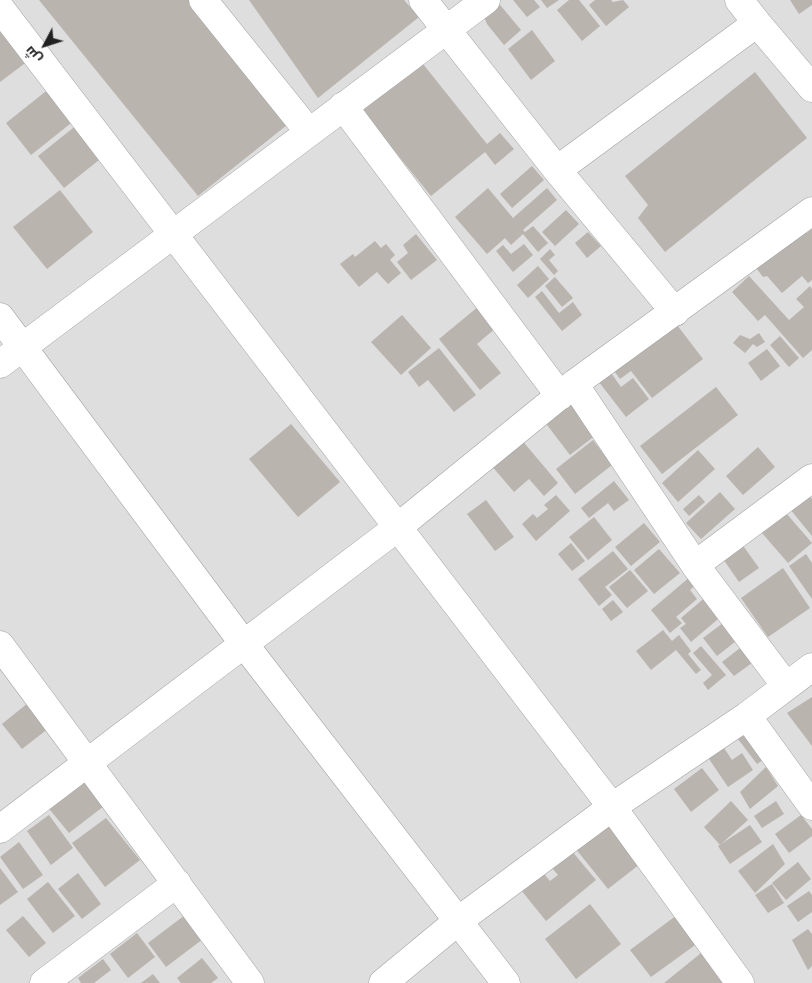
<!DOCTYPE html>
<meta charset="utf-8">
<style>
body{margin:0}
#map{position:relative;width:812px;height:983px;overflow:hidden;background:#f0eee8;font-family:"Alegreya Sans",Cairo,sans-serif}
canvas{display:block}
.north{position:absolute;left:20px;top:20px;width:50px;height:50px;-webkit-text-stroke:4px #fff;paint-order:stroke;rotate:230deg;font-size:14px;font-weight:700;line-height:20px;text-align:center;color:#212121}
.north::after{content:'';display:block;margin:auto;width:18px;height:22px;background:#212121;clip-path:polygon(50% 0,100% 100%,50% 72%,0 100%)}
</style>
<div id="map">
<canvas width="812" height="983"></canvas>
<div class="north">ش</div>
</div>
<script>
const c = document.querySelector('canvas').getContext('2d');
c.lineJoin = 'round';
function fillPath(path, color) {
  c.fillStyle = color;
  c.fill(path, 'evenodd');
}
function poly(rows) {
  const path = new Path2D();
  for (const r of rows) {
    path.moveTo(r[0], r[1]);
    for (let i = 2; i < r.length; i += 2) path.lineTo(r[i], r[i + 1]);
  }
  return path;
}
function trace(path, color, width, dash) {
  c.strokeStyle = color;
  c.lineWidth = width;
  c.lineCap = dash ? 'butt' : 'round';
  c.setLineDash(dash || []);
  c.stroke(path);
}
const residential = poly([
 [0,0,812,0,812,983,0,983]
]);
const building = poly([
 [39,0,194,0,292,121,198,196],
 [249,0,404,0,419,17,318,98],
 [496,0,521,30,504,45,487,24,481,10],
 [513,0,534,0,540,7,527,17],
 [541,0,559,0,547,8],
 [569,0,579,0,600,26,582,41,557,10],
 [595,0,611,0,613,2,623,0,629,7,606,26,589,5],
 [790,0,812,0,812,5,799,14],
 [0,23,28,61,0,82],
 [532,30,555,61,531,80,508,49],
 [419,59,487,144,500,133,514,149,495,165,485,152,431,196,359,107],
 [755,72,807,138,665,252,638,218,648,205,625,176],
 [50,88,75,120,31,155,6,123],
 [78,124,104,156,64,188,38,156],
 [532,166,544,180,512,208,500,194],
 [488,188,513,218,547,188,557,200,523,230,525,232,533,226,548,243,538,252,523,234,511,245,505,238,487,254,455,217],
 [60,190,93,232,47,269,13,227],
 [566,210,579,224,555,246,542,232],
 [801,226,807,233,812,229,812,280,808,283,802,276,782,293,767,276,763,277,754,265],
 [588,232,601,246,587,258,575,243],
 [416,234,437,260,411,280,397,262,408,253,403,245],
 [375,241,381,248,386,244,395,255,390,260,401,273,388,284,377,272,359,287,340,264,353,254,355,257],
 [524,244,533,255,513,272,496,251,503,245,511,254],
 [550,249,555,255,549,260,558,271,554,275,540,259],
 [538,266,549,279,528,298,517,285],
 [749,276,789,320,804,307,796,299,810,286,812,289,812,350,803,358,765,315,758,321,732,292],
 [555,277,573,298,562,307,545,286],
 [542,291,559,313,573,302,582,315,562,331,535,297],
 [479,306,497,327,477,344,501,373,480,390,439,339],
 [402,315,431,348,401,375,371,342],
 [674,321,703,359,652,398,631,371,620,379,612,368],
 [759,333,765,342,757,347,753,344,745,353,733,343,740,335,750,339],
 [780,336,799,358,789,367,770,345],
 [439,348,476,395,454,412,428,380,419,387,408,372],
 [767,349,780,366,761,381,748,363],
 [611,373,621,387,633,378,649,399,626,417,599,382],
 [716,387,738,415,662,474,640,446],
 [570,402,596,435,570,455,544,421],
 [291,424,340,482,298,517,249,459],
 [520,438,558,483,544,496,529,479,514,492,490,464],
 [593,440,612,465,575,494,556,469],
 [758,447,775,467,743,495,726,476],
 [698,450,715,469,678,502,662,483],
 [614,481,629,500,614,511,608,503,589,518,581,508],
 [720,492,735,509,701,539,686,523],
 [808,494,812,499,812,536,790,509],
 [556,495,570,511,536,541,522,524,533,514,537,518,548,509,544,505],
 [699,495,705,502,689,516,683,509],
 [486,500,514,537,495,551,467,514],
 [786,513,812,543,788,563,762,533],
 [594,517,612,540,588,560,569,537],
 [644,523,660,542,631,566,615,547],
 [739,540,759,568,739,582,719,553],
 [571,543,585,561,572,571,558,554],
 [659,549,680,573,654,594,634,570],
 [613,551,628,569,605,587,612,595,599,606,578,579],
 [806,554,812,563,812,599,789,566],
 [783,568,810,608,768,637,741,598],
 [630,570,648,591,627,608,609,587],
 [691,576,697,584,690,590,697,599,676,617,682,623,670,633,651,610],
 [708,595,724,614,691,642,680,628,686,624,681,618],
 [613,600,623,612,611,621,602,609],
 [727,620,740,638,717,656,703,638],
 [663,630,672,641,679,635,691,651,688,654,701,670,696,674,676,650,651,670,636,651],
 [701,646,726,675,708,690,703,683,712,675,693,653],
 [740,648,752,663,734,676,722,662],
 [812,697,812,746,787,713],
 [28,703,49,728,22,749,2,724],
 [747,733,766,758,757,764,738,739],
 [722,745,732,760,742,753,753,770,728,787,707,756],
 [766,767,778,786,750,809,740,792],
 [702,768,719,790,691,812,674,789],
 [82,777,104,806,69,833,46,805],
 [731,801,748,820,720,845,704,827],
 [776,801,784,814,762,828,754,816],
 [49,815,73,848,51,865,27,831],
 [801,815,812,829,812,836,789,853,775,834],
 [106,818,140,860,105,887,72,843],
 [607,823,640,864,608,889,575,848],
 [750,825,762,842,730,864,718,846],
 [19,842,43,875,23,889,0,857],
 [566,844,596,880,546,921,517,885,539,868,550,881,558,875,546,861],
 [773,844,785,864,755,893,738,871],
 [798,862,811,879,786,900,772,883],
 [0,868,18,892,0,905],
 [78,873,101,904,82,919,58,889],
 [48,882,75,916,53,933,27,899],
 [772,884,784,903,768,913,755,895],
 [809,891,812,895,812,912,798,922,787,906],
 [590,904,621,944,576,979,545,939],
 [185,915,203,939,166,967,148,943],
 [677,915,698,943,651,977,630,950],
 [23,916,46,943,29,957,6,930],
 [808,929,812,934,812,966,808,970,792,940],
 [137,933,155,957,128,978,110,954],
 [706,949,724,983,664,983],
 [202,958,218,978,211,983,181,983,177,978],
 [103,959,111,970,94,983,81,983,78,978],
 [153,974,160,983,141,983]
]);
const minor = poly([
 [203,0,309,132],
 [423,0,557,170,675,312],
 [739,0,757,23],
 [0,8,612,807,740,983],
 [343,106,560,396],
 [557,170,757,23,812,88],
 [0,317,244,644,506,983],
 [0,364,486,0],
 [574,384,695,565,812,478],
 [695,565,786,686],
 [0,645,250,983],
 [747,716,812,806],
 [0,829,398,527,574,384,812,211],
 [44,983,177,883],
 [383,983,458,921,612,807,747,716,812,667]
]);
fillPath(residential, '#dfdede');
fillPath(building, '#b9b4ae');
trace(minor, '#a2a2a2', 29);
trace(minor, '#fff', 28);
</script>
